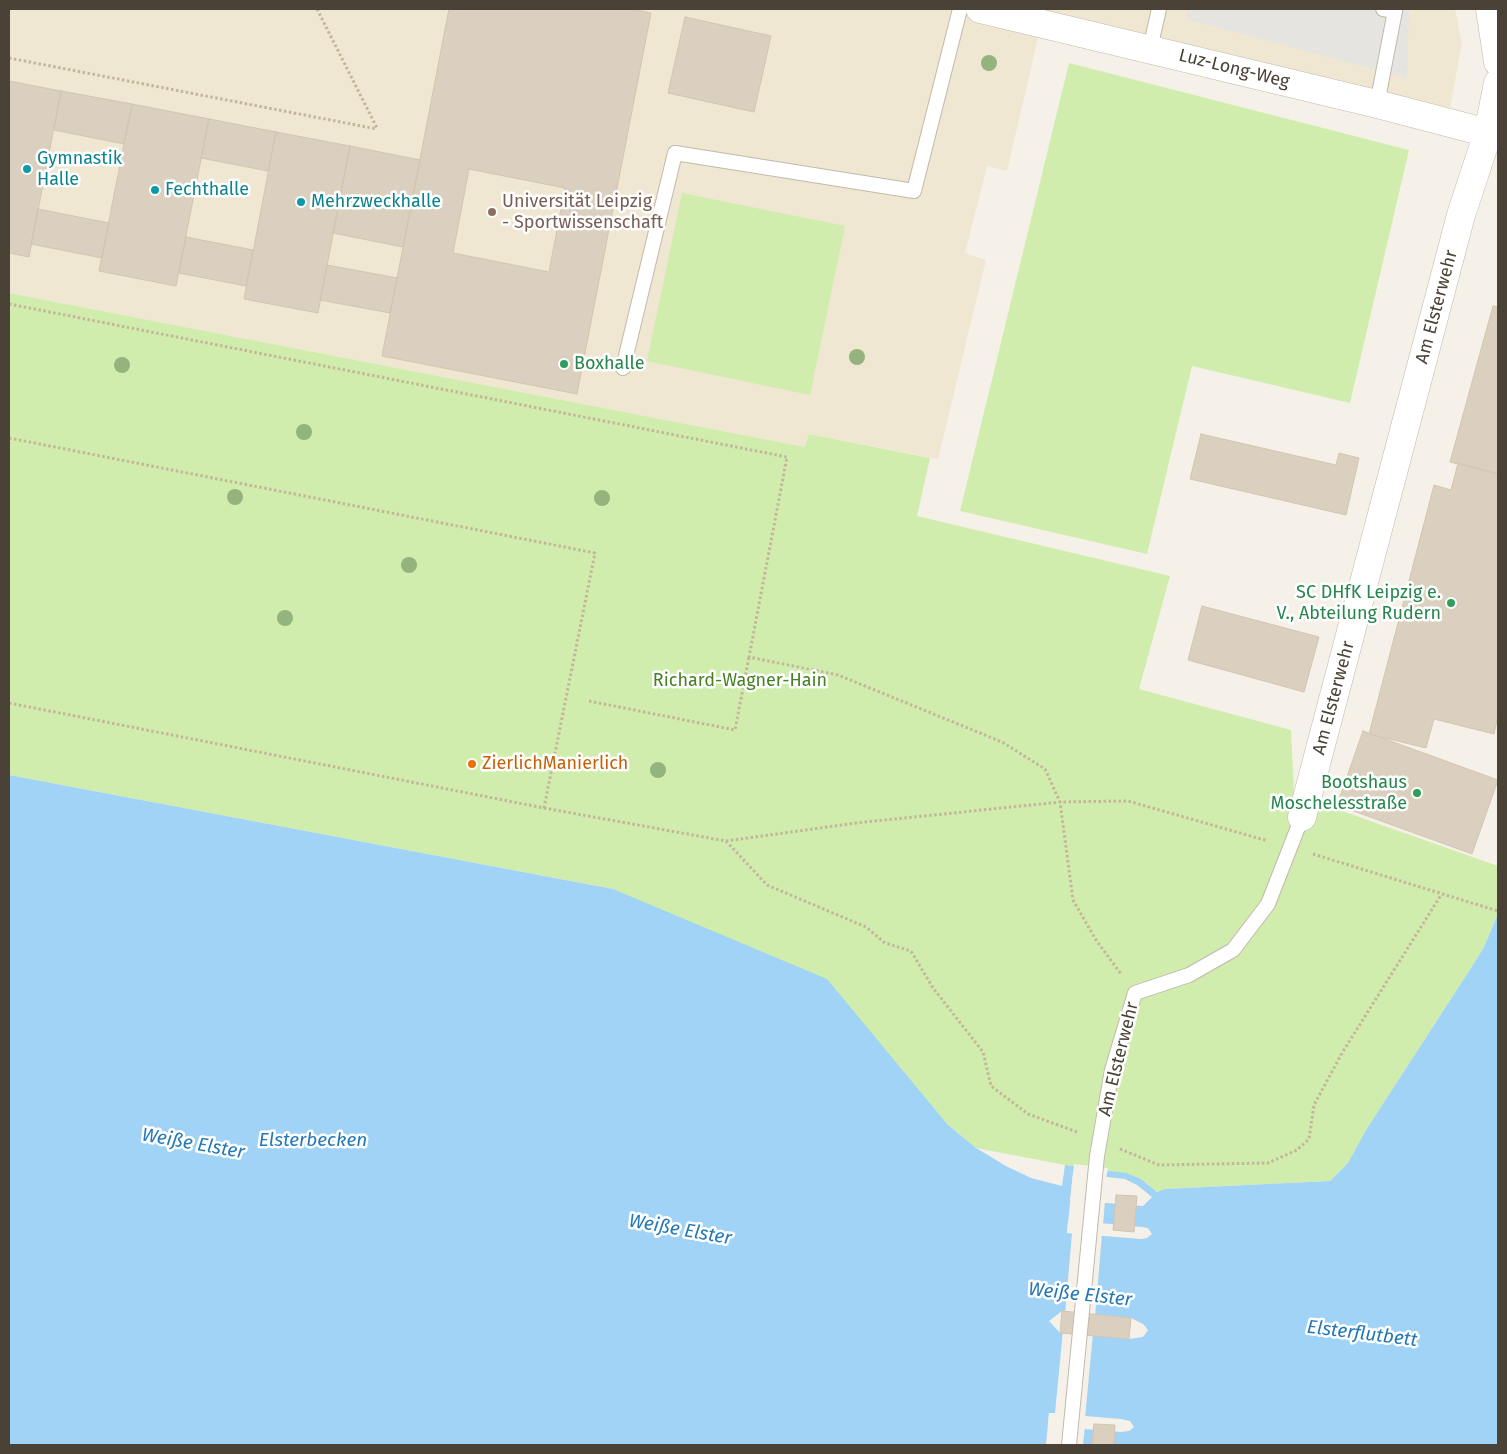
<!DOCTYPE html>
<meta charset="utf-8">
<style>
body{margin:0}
#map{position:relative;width:1507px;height:1454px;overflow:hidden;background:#f5f1e8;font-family:"Fira Sans",sans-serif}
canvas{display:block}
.frame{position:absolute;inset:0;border:10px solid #4a4236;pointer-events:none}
</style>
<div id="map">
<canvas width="1507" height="1454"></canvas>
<div class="frame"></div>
</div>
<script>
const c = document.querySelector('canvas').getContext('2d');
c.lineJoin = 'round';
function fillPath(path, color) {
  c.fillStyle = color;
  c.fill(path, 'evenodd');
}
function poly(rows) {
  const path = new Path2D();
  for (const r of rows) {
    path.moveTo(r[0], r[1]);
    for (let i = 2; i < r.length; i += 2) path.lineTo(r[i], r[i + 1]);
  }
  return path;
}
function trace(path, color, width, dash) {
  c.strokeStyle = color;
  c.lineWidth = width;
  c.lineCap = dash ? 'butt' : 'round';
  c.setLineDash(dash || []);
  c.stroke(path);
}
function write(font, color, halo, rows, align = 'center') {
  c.font = font + ' "Fira Sans",sans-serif';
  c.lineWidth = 5;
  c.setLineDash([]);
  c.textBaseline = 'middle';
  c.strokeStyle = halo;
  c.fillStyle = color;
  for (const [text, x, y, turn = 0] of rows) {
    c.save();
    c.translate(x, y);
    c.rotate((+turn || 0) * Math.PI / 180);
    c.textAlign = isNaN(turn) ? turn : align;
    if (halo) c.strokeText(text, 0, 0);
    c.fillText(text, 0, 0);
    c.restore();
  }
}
const education = poly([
 [9,9,1455,9,1462,43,1450,108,1044,12,1007,171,987,166,965,253,986,260,938,459,810,434,805,447,9,293]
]);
const green = poly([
 [1069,63,1409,150,1350,403,1192,366,1147,554,960,511],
 [682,193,845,226,810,395,647,361],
 [9,293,805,447,809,434,930,458,917,516,1170,576,1139,689,1291,730,1294,794,1498,866,1498,914,1484,947,1471,968,1366,1130,1348,1163,1330,1181,1165,1189,1157,1192,1141,1179,1108,1170,1065,1165,976,1148,947,1124,613,889,9,775]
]);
const parking = poly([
 [1188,9,1409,9,1407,78,1186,19]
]);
const water = poly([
 [9,775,613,889,827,979,947,1124,976,1148,1006,1166,1031,1178,1062,1186,1065,1165,1126,1173,1141,1179,1157,1192,1165,1189,1330,1181,1348,1163,1366,1130,1471,968,1484,947,1498,914,1498,1445,9,1445],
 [1073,1173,1125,1179,1137,1185,1152,1197,1143,1206,1070,1200],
 [1068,1220,1142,1227,1148,1228,1152,1234,1147,1238,1141,1239,1067,1233],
 [1062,1311,1131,1318,1143,1324,1148,1330,1143,1337,1129,1339,1060,1333,1049,1321],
 [1049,1413,1121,1419,1130,1421,1134,1427,1129,1431,1121,1432,1048,1426]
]);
const pier = poly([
 [1074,1164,1108,1168,1106,1178,1075,1176,1073,1198,1105,1201,1103,1225,1070,1222,1069,1230,1102,1234,1095,1317,1065,1314,1072,1233,1067,1233],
 [1063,1330,1093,1333,1085,1418,1052,1415,1051,1423,1085,1426,1083,1445,1046,1445,1049,1413,1055,1413]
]);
const building = poly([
 [449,9,630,9,651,13,577,394,382,356,449,9],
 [469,169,565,188,549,272,453,253,469,169],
 [685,17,771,36,754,112,668,93,685,17],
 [9,81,61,91,29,257,9,253,9,81],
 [61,91,132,104,124,144,54,130,61,91],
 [132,104,209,119,176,286,99,271,132,104],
 [209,119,276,132,268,171,201,158,209,119],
 [276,132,350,146,318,313,244,299,276,132],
 [350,146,420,160,403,247,333,233,350,146],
 [38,209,109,223,102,258,31,244,38,209],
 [186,237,253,250,246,286,179,273,186,237],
 [327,265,397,278,390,313,320,300,327,265],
 [1493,306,1498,307,1498,474,1450,462,1493,306],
 [1201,434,1336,465,1339,453,1359,458,1346,515,1190,479,1201,434],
 [1458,463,1498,474,1498,716,1494,734,1434,719,1426,748,1369,734,1434,485,1451,490,1458,463],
 [1202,606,1319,637,1304,692,1188,660,1202,606],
 [1363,731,1498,780,1472,854,1337,805,1363,731],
 [1116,1195,1137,1196,1134,1232,1113,1230,1116,1195],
 [1062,1311,1131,1318,1129,1339,1060,1333,1062,1311],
 [1094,1424,1115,1425,1114,1445,1092,1445,1094,1424]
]);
const path = poly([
 [317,9,377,128],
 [9,58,377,129],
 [9,304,787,457,749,657,838,675,1002,742,1045,769,1060,802,1073,900,1096,940,1121,974],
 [9,438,595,553,544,808],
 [589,701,735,730,749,657],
 [9,703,544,808,726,841,856,823,1060,802,1128,801,1268,841],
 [726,841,767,885,866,927,885,943,911,951,933,988,983,1052,991,1086,1028,1114,1077,1132],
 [1313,854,1498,911],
 [1120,1149,1159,1165,1268,1163,1297,1150,1309,1139,1314,1105,1342,1053,1441,895]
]);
const lane = poly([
 [1150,49,1159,9],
 [1377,104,1395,11,1383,9],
 [623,368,675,153,914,191,960,9],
 [1069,1445,1097,1156,1112,1070,1135,993,1189,975,1233,950,1268,904,1302,817]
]);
const street = poly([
 [980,9,1377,104,1488,133],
 [1490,9,1498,62],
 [1302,817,1461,215,1488,133,1498,83]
]);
const trees = [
 [989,63],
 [857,357],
 [122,365],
 [304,432],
 [235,497],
 [602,498],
 [409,565],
 [285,618],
 [658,770]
];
const markers = [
 [27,169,5,"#0f9aa8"],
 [155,190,5,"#0f9aa8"],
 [301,202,5,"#0f9aa8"],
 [492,212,5,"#8d6e63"],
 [564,364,5,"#2e9e5b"],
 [1451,603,5,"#2e9e5b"],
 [472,764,5,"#e8710a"],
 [1417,793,5,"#2e9e5b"]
];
const streetNames = [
 ["Luz-Long-Weg",1234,69,14],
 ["Am Elsterwehr",1437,307,-75],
 ["Am Elsterwehr",1334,698,-75],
 ["Am Elsterwehr",1119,1059,-76]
];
const cultureNames = [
 ["Gymnastik",37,159],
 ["Halle",37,180],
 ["Fechthalle",165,190],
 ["Mehrzweckhalle",311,202]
];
const educationNames = [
 ["Universität Leipzig",502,202],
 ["- Sportwissenschaft",502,223]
];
const leisureNames = [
 ["Boxhalle",574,364,"left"],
 ["SC DHfK Leipzig e.",1441,593],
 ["V., Abteilung Rudern",1441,614],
 ["Bootshaus",1407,783],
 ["Moschelesstraße",1407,804]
];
const parkNames = [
 ["Richard-Wagner-Hain",740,681]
];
const foodNames = [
 ["ZierlichManierlich",482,764]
];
const waterNames = [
 ["Elsterbecken",313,1141],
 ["Weiße Elster",193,1144,10],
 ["Weiße Elster",680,1230,10],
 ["Weiße Elster",1080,1295,6],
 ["Elsterflutbett",1362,1334,7]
];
fillPath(education, '#efe7d1');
fillPath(green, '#d0edae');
fillPath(parking, '#e6e4e0');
fillPath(water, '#a0d3f6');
fillPath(pier, '#f5f1e8');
fillPath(building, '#dbd0bf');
trace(building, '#d3c5af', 1);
trace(lane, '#c2b9aa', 16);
trace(street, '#c2b9aa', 29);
trace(path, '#c5b69a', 3, [2.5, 2.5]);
trace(lane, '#fff', 14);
trace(street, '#fff', 28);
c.fillStyle = '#95b37c';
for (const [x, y] of trees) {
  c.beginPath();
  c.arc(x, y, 8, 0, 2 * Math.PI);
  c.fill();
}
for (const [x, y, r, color] of markers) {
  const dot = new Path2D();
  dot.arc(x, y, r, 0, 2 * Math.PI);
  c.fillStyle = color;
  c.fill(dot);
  trace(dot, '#fff', 2);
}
write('18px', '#4a4236', '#fff', streetNames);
write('18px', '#0d838f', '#fff', cultureNames, 'left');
write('18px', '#785e54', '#fff', educationNames, 'left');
write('18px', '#27864d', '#fff', leisureNames, 'right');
write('18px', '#468123', '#fff', parkNames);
write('18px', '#c56008', '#fff', foodNames, 'left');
write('italic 19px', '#2478b6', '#fff', waterNames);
</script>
